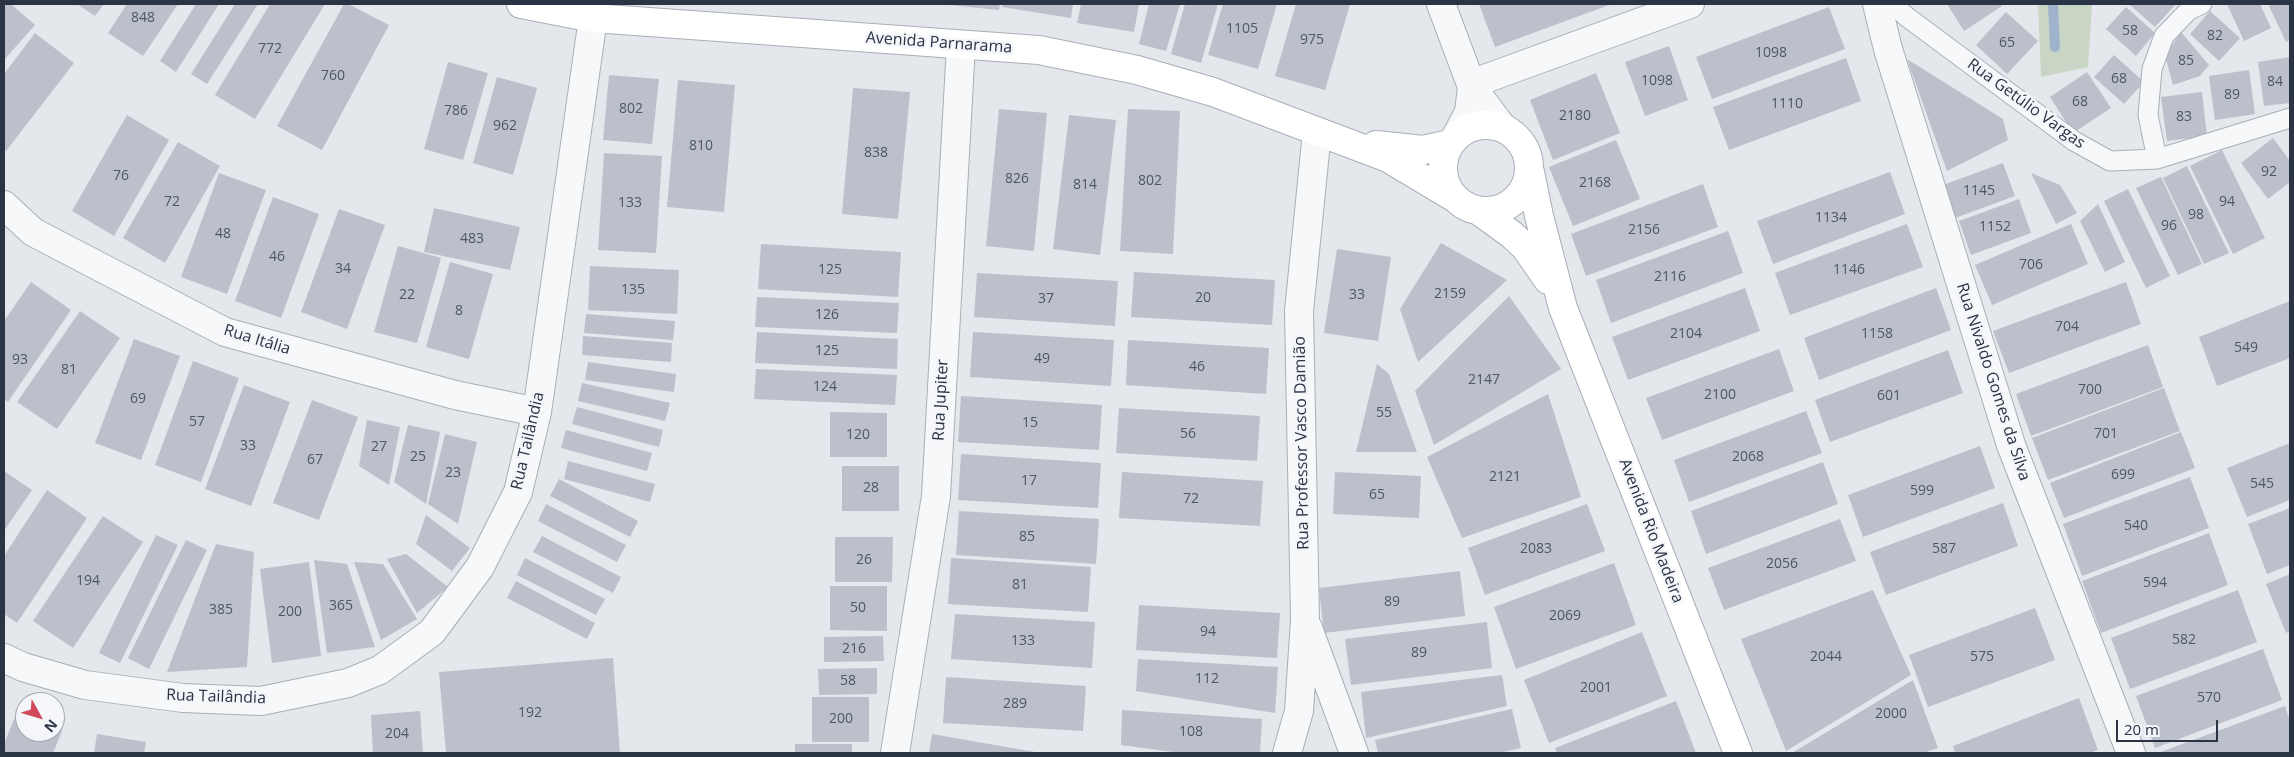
<!DOCTYPE html>
<meta charset="utf-8">
<style>
body{margin:0}
#map{position:relative;width:2294px;height:757px;overflow:hidden;background:#e4e7ec;font-family:"Open Sans",sans-serif}
canvas{display:block}
.frame{position:absolute;inset:0;border:5px solid #2b3445;pointer-events:none}
.north{position:absolute;left:15px;top:692px;width:50px;height:50px;box-sizing:border-box;background:#f4f6f9;border:1px solid #a4a8b1;border-radius:50%;rotate:129deg;font-size:14px;font-weight:700;line-height:20px;text-align:center;color:#2b3445}
.north::after{content:'';display:block;margin:auto;width:18px;height:22px;background:#d1495b;clip-path:polygon(50% 0,100% 100%,50% 72%,0 100%)}
.scale{position:absolute;left:2116px;top:720px;width:102px;height:22px;box-sizing:border-box;border:2px solid #2b3445;border-top:0;padding-left:6px;font-size:15px;line-height:18px;white-space:nowrap;color:#2b3445;-webkit-text-stroke:4px #f4f6f9;paint-order:stroke}
</style>
<div id="map">
<canvas width="2294" height="757"></canvas>
<div class="frame"></div>
<div class="north">N</div>
<div class="scale">20 m</div>
</div>
<script>
const c = document.querySelector('canvas').getContext('2d');
c.lineJoin = 'round';
function fillPath(path, color) {
  c.fillStyle = color;
  c.fill(path, 'evenodd');
}
function poly(rows) {
  const path = new Path2D();
  for (const r of rows) {
    if (r.length === 3) {
      path.moveTo(r[0] + r[2], r[1]);
      path.arc(r[0], r[1], r[2], 0, 2 * Math.PI);
      continue;
    }
    path.moveTo(r[0], r[1]);
    for (let i = 2; i < r.length; i += 2) path.lineTo(r[i], r[i + 1]);
  }
  return path;
}
function trace(path, color, width, dash) {
  c.strokeStyle = color;
  c.lineWidth = width;
  c.lineCap = dash ? 'butt' : 'round';
  c.setLineDash(dash || []);
  c.stroke(path);
}
function write(font, color, halo, rows, align = 'center') {
  c.font = font + ' "Open Sans",sans-serif';
  c.lineWidth = 5;
  c.setLineDash([]);
  c.textBaseline = 'middle';
  c.strokeStyle = halo;
  c.fillStyle = color;
  for (const [text, x, y, turn = 0] of rows) {
    c.save();
    c.translate(x, y);
    c.rotate((+turn || 0) * Math.PI / 180);
    c.textAlign = isNaN(turn) ? turn : align;
    if (halo) c.strokeText(text, 0, 0);
    c.fillText(text, 0, 0);
    c.restore();
  }
}
const green = poly([
 [2038,4,2092,4,2088,67,2041,77]
]);
const stream = poly([
 [2053,4,2055,47]
]);
const building = poly([
 [4,4,11,4,35,25,4,60],
 [77,4,104,4,95,16],
 [127,4,178,4,143,56,108,33],
 [196,4,219,4,176,72,160,61],
 [235,4,258,4,207,84,191,74],
 [270,4,325,4,255,119,215,95],
 [344,4,348,4,389,25,322,150,277,126],
 [940,4,1000,4,999,10],
 [1003,4,1073,4,1071,18,1002,7],
 [1081,4,1139,4,1134,32,1077,23],
 [1149,4,1180,4,1166,51,1139,44],
 [1185,4,1218,4,1201,63,1171,54],
 [1223,4,1277,4,1258,69,1208,55],
 [1296,4,1350,4,1325,90,1275,76],
 [1479,4,1608,4,1609,5,1495,47],
 [1947,4,2000,4,2002,6,1964,31],
 [2129,4,2176,4,2155,27],
 [2227,4,2260,4,2271,28,2244,41],
 [2273,4,2290,4,2290,40,2286,42,2269,6],
 [1829,7,1845,49,1712,99,1696,57],
 [2126,7,2155,33,2136,56,2106,29],
 [2210,11,2240,38,2219,61,2190,34],
 [2006,12,2038,41,2007,74,1976,45],
 [2181,32,2209,65,2200,76,2173,85,2165,56],
 [35,33,74,63,6,151,4,149,4,74],
 [1669,46,1688,100,1645,116,1625,62],
 [2114,55,2144,82,2124,104,2094,77],
 [2290,57,2290,103,2264,106,2258,62],
 [1846,58,1861,101,1729,150,1713,107],
 [1907,59,2003,119,2008,140,1947,171],
 [448,62,488,73,463,160,424,149],
 [2249,70,2255,114,2215,120,2209,76],
 [2087,72,2111,108,2073,133,2050,97],
 [1596,73,1620,133,1553,160,1530,100],
 [609,75,659,79,652,144,603,140],
 [497,77,537,88,513,175,473,163],
 [678,80,735,85,724,212,667,207],
 [853,88,910,92,898,219,842,214],
 [2202,92,2207,136,2167,141,2161,97],
 [999,109,1047,113,1034,251,986,246],
 [1128,109,1180,111,1173,254,1120,251],
 [127,115,169,140,114,236,72,211],
 [1069,115,1116,120,1100,255,1053,249],
 [2273,138,2290,161,2290,182,2268,199,2241,163],
 [1616,140,1640,199,1573,226,1549,167],
 [178,142,220,166,165,263,123,238],
 [2222,150,2265,238,2233,254,2190,166],
 [604,153,662,156,656,253,598,250],
 [2003,163,2015,196,1955,218,1943,185],
 [2187,166,2229,253,2204,264,2163,178],
 [1890,172,1905,214,1773,264,1757,221],
 [219,173,266,190,227,294,181,277],
 [2031,173,2060,185,2077,213,2056,224],
 [2161,177,2202,264,2178,275,2136,188],
 [1703,184,1718,227,1586,276,1571,234],
 [2128,189,2170,276,2146,288,2104,201],
 [273,197,319,214,281,318,235,301],
 [2019,199,2031,233,1971,255,1959,221],
 [2098,204,2125,262,2105,272,2080,221],
 [434,208,520,227,510,270,424,252],
 [339,209,385,225,347,329,301,312],
 [1907,224,1923,267,1790,315,1775,273],
 [2071,224,2088,264,1992,305,1975,265],
 [1728,231,1743,273,1611,323,1596,280],
 [1441,243,1507,280,1418,362,1400,309],
 [761,244,901,252,898,297,758,289],
 [398,246,441,258,417,343,374,332],
 [1337,249,1391,257,1378,341,1324,333],
 [450,262,493,274,469,359,426,347],
 [590,266,679,270,677,314,588,310],
 [1134,272,1275,280,1272,325,1131,317],
 [977,273,1118,281,1115,326,974,317],
 [31,282,71,310,8,402,4,399,4,321],
 [2126,282,2141,324,2009,373,1993,331],
 [1745,288,1760,331,1628,380,1612,337],
 [1936,288,1951,330,1819,380,1804,338],
 [1509,296,1561,369,1434,445,1415,391],
 [757,297,899,303,897,333,755,327],
 [2290,301,2290,358,2217,386,2199,337],
 [80,311,120,338,57,429,17,402],
 [586,314,675,321,673,340,584,333],
 [757,332,898,339,897,369,755,363],
 [973,332,1114,340,1111,386,970,377],
 [583,336,672,343,671,362,582,355],
 [134,339,180,356,141,460,95,443],
 [1128,340,1269,348,1266,394,1126,385],
 [2148,345,2163,387,2031,436,2016,394],
 [1779,349,1794,391,1662,440,1646,398],
 [1948,350,1963,393,1830,442,1815,400],
 [193,361,239,378,201,482,155,465],
 [588,362,676,374,674,392,585,380],
 [1377,364,1389,374,1417,452,1356,452],
 [756,369,897,375,895,405,754,399],
 [582,383,670,403,665,421,578,401],
 [244,385,290,402,251,506,205,489],
 [2164,388,2180,431,2048,480,2032,438],
 [1548,394,1581,497,1462,538,1427,457],
 [961,396,1102,405,1099,450,958,442],
 [312,400,358,417,319,520,273,503],
 [577,407,663,430,659,447,572,424],
 [1119,408,1260,416,1257,461,1116,453],
 [1806,411,1822,453,1689,502,1674,460],
 [830,412,887,413,887,457,830,457],
 [367,420,400,427,389,485,359,466],
 [408,425,440,432,426,504,394,482],
 [566,430,652,453,647,471,561,448],
 [2181,432,2195,468,2064,518,2050,483],
 [445,434,477,442,458,524,428,504],
 [2290,443,2290,500,2247,517,2227,468],
 [1980,446,1995,488,1863,537,1848,495],
 [961,454,1101,463,1098,508,958,500],
 [568,461,655,484,650,502,564,479],
 [1823,462,1838,504,1706,554,1691,511],
 [842,466,899,466,899,511,842,511],
 [4,471,32,490,4,531],
 [1122,472,1263,481,1260,526,1119,518],
 [1335,472,1421,476,1419,518,1333,514],
 [2190,477,2209,528,2082,576,2063,524],
 [559,479,638,521,630,537,550,496],
 [47,490,87,518,17,623,4,614,4,556],
 [2003,503,2018,546,1886,595,1870,552],
 [546,504,626,545,617,562,538,521],
 [1587,504,1605,551,1485,595,1468,548],
 [2290,508,2290,565,2267,574,2248,524],
 [959,511,1099,519,1096,564,956,555],
 [426,515,470,548,452,571,416,544],
 [103,516,143,542,73,648,33,621],
 [1840,519,1856,561,1724,610,1708,568],
 [2209,533,2228,585,2101,633,2082,581],
 [156,535,178,545,120,663,99,653],
 [542,536,621,577,613,593,533,552],
 [835,537,893,537,892,582,835,582],
 [186,540,207,550,149,669,128,658],
 [216,544,254,552,247,667,167,672],
 [406,554,448,587,417,613,387,559],
 [525,558,605,599,596,615,517,575],
 [951,558,1091,567,1088,612,948,604],
 [314,560,347,564,375,647,327,653],
 [309,562,321,656,272,663,260,569],
 [354,562,383,564,417,619,381,640],
 [1614,563,1636,625,1516,669,1494,607],
 [1460,571,1465,616,1324,633,1319,588],
 [2290,574,2290,631,2286,633,2266,584],
 [516,581,595,623,587,639,507,598],
 [830,586,887,586,887,631,830,630],
 [1873,590,1911,675,1786,751,1741,639],
 [2238,590,2257,642,2130,689,2111,638],
 [1139,605,1280,613,1277,658,1136,650],
 [2035,608,2055,660,1928,707,1909,655],
 [955,614,1095,622,1092,668,951,659],
 [1487,622,1492,668,1351,685,1345,639],
 [1642,632,1667,696,1549,743,1524,680],
 [883,636,884,661,824,662,824,637],
 [2263,649,2282,700,2155,748,2136,696],
 [613,658,620,753,446,753,439,672],
 [1138,659,1278,667,1275,713,1136,691],
 [877,668,877,694,819,695,818,669],
 [1502,675,1507,706,1366,738,1361,692],
 [946,677,1086,686,1083,731,943,723],
 [1913,680,1938,748,1923,753,1792,753],
 [812,697,869,697,869,742,812,742],
 [2079,698,2098,750,2089,753,1955,753,1953,746],
 [1676,701,1696,753,1557,753,1555,748],
 [2285,706,2290,721,2290,753,2158,753],
 [1512,709,1521,748,1499,753,1378,753,1375,740],
 [1122,710,1262,719,1260,753,1180,753,1121,745],
 [420,711,423,753,373,753,371,715],
 [17,712,25,716,25,732,55,732,55,728,62,731,53,753,4,753,4,744],
 [97,734,146,742,144,753,94,753],
 [932,734,1035,752,1035,753,929,753],
 [795,744,852,744,852,753,795,753]
]);
const service = poly([
 [1892,4,1907,17,2074,141,2110,161,2157,159,2290,118],
 [2157,159,2148,115,2152,69,2164,36,2189,10,2202,4]
]);
const minor = poly([
 [1877,4,1888,49,2011,445,2131,753],
 [1471,84,1690,4],
 [4,205,33,232,225,332,455,395,537,412],
 [1308,628,1354,753],
 [4,658,23,667,85,685,183,698,261,701,348,683,380,670,432,632,480,567,518,492,537,412,593,18],
 [895,753,936,496,961,45],
 [1287,753,1299,711,1305,620,1299,311,1317,132]
]);
const tertiary = poly([
 [1441,4,1472,87,1502,127],
 [1457,135,1469,112,1472,87]
]);
const secondary = poly([
 [521,4,593,18,1039,50,1137,70,1213,92,1388,158,1455,198],
 [1486,168,43],
 [1376,145,1423,150,1450,144],
 [1530,172,1539,216,1563,308,1738,753],
 [1479,211,1511,234,1525,247,1548,280]
]);
const numberNames = [
 ["848",143,18],
 ["1105",1242,29],
 ["58",2130,31],
 ["82",2215,36],
 ["975",1312,40],
 ["65",2007,43],
 ["772",270,49],
 ["1098",1771,53],
 ["85",2186,61],
 ["760",333,76],
 ["68",2119,79],
 ["1098",1657,81],
 ["84",2275,82],
 ["89",2232,95],
 ["68",2080,102],
 ["1110",1787,104],
 ["802",631,109],
 ["786",456,111],
 ["2180",1575,116],
 ["83",2184,117],
 ["962",505,126],
 ["810",701,146],
 ["838",876,153],
 ["92",2269,172],
 ["76",121,176],
 ["826",1017,179],
 ["802",1150,181],
 ["2168",1595,183],
 ["814",1085,185],
 ["1145",1979,191],
 ["72",172,202],
 ["94",2227,202],
 ["133",630,203],
 ["98",2196,215],
 ["1134",1831,218],
 ["96",2169,226],
 ["1152",1995,227],
 ["2156",1644,230],
 ["48",223,234],
 ["483",472,239],
 ["46",277,257],
 ["706",2031,265],
 ["34",343,269],
 ["125",830,270],
 ["1146",1849,270],
 ["2116",1670,277],
 ["135",633,290],
 ["2159",1450,294],
 ["22",407,295],
 ["33",1357,295],
 ["20",1203,298],
 ["37",1046,299],
 ["8",459,311],
 ["126",827,315],
 ["704",2067,327],
 ["2104",1686,334],
 ["1158",1877,334],
 ["549",2246,348],
 ["125",827,351],
 ["49",1042,359],
 ["93",20,360],
 ["46",1197,367],
 ["81",69,370],
 ["2147",1484,380],
 ["124",825,387],
 ["700",2090,390],
 ["2100",1720,395],
 ["601",1889,396],
 ["69",138,399],
 ["55",1384,413],
 ["57",197,422],
 ["15",1030,423],
 ["56",1188,434],
 ["701",2106,434],
 ["120",858,435],
 ["33",248,446],
 ["27",379,447],
 ["25",418,457],
 ["2068",1748,457],
 ["67",315,460],
 ["23",453,473],
 ["699",2123,475],
 ["2121",1505,477],
 ["17",1029,481],
 ["545",2262,484],
 ["28",871,488],
 ["599",1922,491],
 ["65",1377,495],
 ["72",1191,499],
 ["540",2136,526],
 ["85",1027,537],
 ["2083",1536,549],
 ["587",1944,549],
 ["26",864,560],
 ["2056",1782,564],
 ["194",88,581],
 ["594",2155,583],
 ["81",1020,585],
 ["89",1392,602],
 ["365",341,606],
 ["50",858,608],
 ["385",221,610],
 ["200",290,612],
 ["2069",1565,616],
 ["94",1208,632],
 ["582",2184,640],
 ["133",1023,641],
 ["216",854,649],
 ["89",1419,653],
 ["2044",1826,657],
 ["575",1982,657],
 ["112",1207,679],
 ["58",848,681],
 ["2001",1596,688],
 ["570",2209,698],
 ["289",1015,704],
 ["192",530,713],
 ["2000",1891,714],
 ["200",841,719],
 ["108",1191,732],
 ["204",397,734]
];
const streetNames = [
 ["Avenida Parnarama",939,43,4],
 ["Rua Getúlio Vargas",2026,104,36],
 ["Rua Itália",257,340,17],
 ["Rua Nivaldo Gomes da Silva",1993,382,72],
 ["Rua Jupiter",941,400,-87],
 ["Rua Tailândia",528,441,-77],
 ["Rua Professor Vasco Damião",1302,443,-91],
 ["Avenida Rio Madeira",1651,531,69],
 ["Rua Tailândia",216,697,2]
];
fillPath(green, '#c9d6c5');
trace(stream, '#9fb4cc', 10);
fillPath(building, '#bbc0ca');
trace(service, '#a9aeb7', 21);
trace(minor, '#a9aeb7', 30);
trace(tertiary, '#a9aeb7', 30);
trace(secondary, '#a9aeb7', 30);
trace(service, '#f7f8fa', 19);
trace(minor, '#f7f8fa', 28);
trace(tertiary, '#f7f8fa', 28);
trace(secondary, '#fff', 28);
write('14px', '#4f5766', null, numberNames);
write('16px', '#2b3445', '#f4f6f9', streetNames);
</script>
